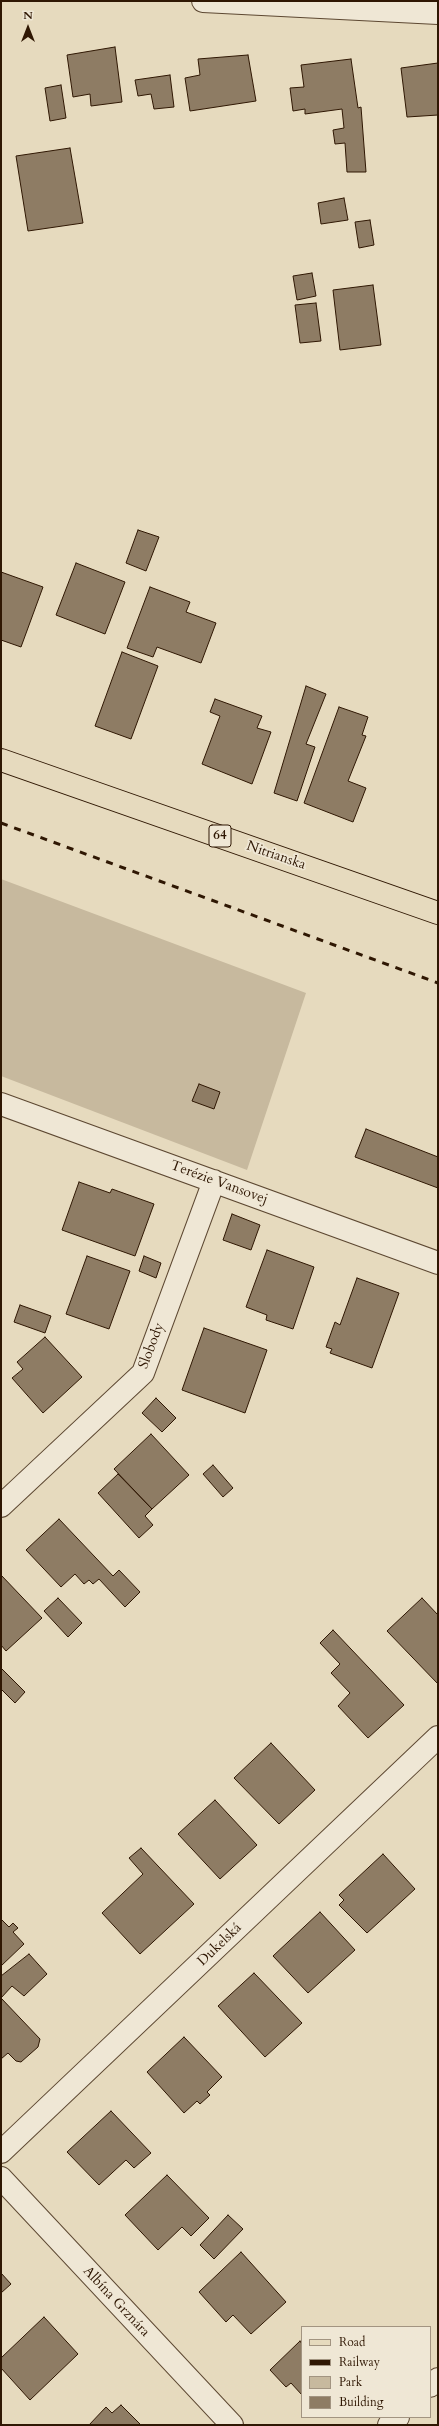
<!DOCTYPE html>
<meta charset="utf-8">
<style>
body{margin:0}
#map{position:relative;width:439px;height:2426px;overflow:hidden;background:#e6dabe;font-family:Cardo,serif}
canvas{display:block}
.frame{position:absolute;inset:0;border:2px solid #2f1703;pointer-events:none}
.legend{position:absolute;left:301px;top:2326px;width:130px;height:92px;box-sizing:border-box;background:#efe7d5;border:1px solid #a29481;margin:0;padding:5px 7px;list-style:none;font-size:12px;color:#2f1703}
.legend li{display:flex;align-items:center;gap:8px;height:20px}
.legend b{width:20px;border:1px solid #a29481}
.north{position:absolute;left:8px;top:8px;width:40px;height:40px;-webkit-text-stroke:3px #efe7d5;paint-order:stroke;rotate:0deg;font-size:11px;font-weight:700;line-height:16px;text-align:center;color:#2f1703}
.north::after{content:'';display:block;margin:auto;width:14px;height:18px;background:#2f1703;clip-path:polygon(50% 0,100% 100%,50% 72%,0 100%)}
</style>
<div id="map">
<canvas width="439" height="2426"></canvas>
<div class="frame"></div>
<ul class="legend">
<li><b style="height:5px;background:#e6dabe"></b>Road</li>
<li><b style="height:5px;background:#2f1703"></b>Railway</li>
<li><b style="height:11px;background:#c7b99e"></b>Park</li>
<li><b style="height:11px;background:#8e7c64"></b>Building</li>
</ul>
<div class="north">N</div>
</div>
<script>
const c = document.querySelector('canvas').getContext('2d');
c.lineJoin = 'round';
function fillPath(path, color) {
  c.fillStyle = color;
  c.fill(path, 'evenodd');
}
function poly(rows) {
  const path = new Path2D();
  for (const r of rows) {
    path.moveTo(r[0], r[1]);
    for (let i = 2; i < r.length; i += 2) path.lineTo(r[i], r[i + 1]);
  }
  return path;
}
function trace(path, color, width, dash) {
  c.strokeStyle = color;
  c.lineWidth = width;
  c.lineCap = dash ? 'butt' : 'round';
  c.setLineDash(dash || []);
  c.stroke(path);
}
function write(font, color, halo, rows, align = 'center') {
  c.font = font + ' Cardo,serif';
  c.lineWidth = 3.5;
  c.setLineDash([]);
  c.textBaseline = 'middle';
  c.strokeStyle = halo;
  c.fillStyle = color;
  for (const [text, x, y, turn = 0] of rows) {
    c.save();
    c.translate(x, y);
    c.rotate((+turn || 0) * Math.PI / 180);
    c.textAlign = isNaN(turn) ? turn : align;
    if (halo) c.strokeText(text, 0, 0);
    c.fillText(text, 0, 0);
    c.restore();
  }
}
const green = poly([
 [1,879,306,993,247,1170,1,1076]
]);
const building = poly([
 [115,47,122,102,91,106,90,94,73,97,67,55,115,47],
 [248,55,256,101,190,111,185,78,200,75,198,59,248,55],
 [351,59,358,108,361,107,366,172,347,172,345,143,335,144,333,130,344,128,342,109,305,114,305,109,293,111,290,88,304,87,301,65,351,59],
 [438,63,438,115,407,117,401,68,438,63],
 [170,75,174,107,154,109,151,94,138,96,135,80,170,75],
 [61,85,66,118,50,121,45,88,61,85],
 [70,148,83,223,28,231,16,156,70,148],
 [344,198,348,220,321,224,318,203,344,198],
 [370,220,374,245,359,248,355,222,370,220],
 [312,273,316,296,297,300,293,276,312,273],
 [373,285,381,345,340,350,333,290,373,285],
 [316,303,321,341,300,343,295,305,316,303],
 [138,530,159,537,146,571,126,563,138,530],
 [76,563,125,582,105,634,56,615,76,563],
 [1,572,43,587,21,647,1,640,1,572],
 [150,587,190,602,186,612,216,623,201,663,157,647,153,657,127,648,150,587],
 [122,652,158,666,131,739,95,726,122,652],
 [306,686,326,694,306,744,315,747,297,801,274,793,306,686],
 [215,699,262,716,257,728,271,732,252,784,202,764,220,716,210,712,215,699],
 [339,707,368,717,362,735,366,736,348,781,366,788,353,822,304,803,339,707],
 [199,1084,220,1092,214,1109,192,1101,199,1084],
 [366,1129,438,1157,438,1188,355,1157,366,1129],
 [79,1182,110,1193,112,1189,154,1204,135,1256,62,1230,79,1182],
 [232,1214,260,1225,251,1250,223,1240,232,1214],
 [267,1250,314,1267,293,1329,266,1320,267,1315,246,1307,267,1250],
 [87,1256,130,1271,109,1329,66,1314,87,1256],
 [144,1256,161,1263,156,1278,139,1271,144,1256],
 [357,1278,399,1293,372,1368,330,1353,332,1349,326,1347,335,1322,340,1325,357,1278],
 [20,1305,51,1316,45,1333,14,1322,20,1305],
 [204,1328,267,1350,245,1413,182,1390,204,1328],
 [45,1337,82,1377,43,1413,12,1378,23,1369,17,1362,45,1337],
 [156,1398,176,1418,162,1432,142,1413,156,1398],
 [151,1434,189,1475,152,1509,114,1469,151,1434],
 [213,1465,233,1488,223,1497,203,1474,213,1465],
 [118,1474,152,1509,145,1516,153,1525,139,1538,98,1493,118,1474],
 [59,1519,113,1576,119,1570,140,1592,125,1607,99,1579,93,1584,89,1580,84,1584,75,1574,61,1587,26,1550,59,1519],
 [1,1575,42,1618,6,1651,1,1645,1,1575],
 [58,1598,82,1623,68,1637,44,1611,58,1598],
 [422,1598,438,1615,438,1684,387,1631,422,1598],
 [333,1630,404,1705,368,1738,338,1706,350,1693,331,1673,340,1664,320,1643,333,1630],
 [1,1668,25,1692,15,1703,1,1689,1,1668],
 [271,1743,315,1790,279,1824,234,1778,271,1743],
 [215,1800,257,1845,220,1879,178,1834,215,1800],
 [141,1848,194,1904,140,1954,102,1913,143,1874,129,1858,141,1848],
 [383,1854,415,1889,367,1933,339,1905,344,1900,339,1895,383,1854],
 [320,1912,355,1950,308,1993,273,1956,320,1912],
 [1,1919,9,1927,13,1923,18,1928,13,1932,24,1944,1,1966,1,1919],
 [29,1954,47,1974,24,1996,12,1986,1,1998,1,1976,29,1954],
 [254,1973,302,2023,265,2057,218,2006,254,1973],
 [1,1998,40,2039,38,2047,21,2062,16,2061,8,2053,1,2059,1,1998],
 [184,2037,222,2077,207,2092,210,2095,200,2104,197,2101,184,2113,147,2072,184,2037],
 [111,2111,151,2153,134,2168,126,2160,99,2185,67,2152,111,2111],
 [167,2175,209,2218,191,2236,182,2227,158,2250,125,2215,167,2175],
 [228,2215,243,2229,214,2259,200,2245,228,2215],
 [241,2252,286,2302,251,2334,233,2315,226,2322,199,2292,241,2252],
 [1,2273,11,2284,1,2293,1,2273],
 [44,2317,78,2354,30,2400,1,2368,1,2358,44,2317],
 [300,2341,302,2344,302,2395,291,2383,286,2387,270,2370,300,2341],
 [121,2405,141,2425,89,2425,106,2407,112,2413,121,2405]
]);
const street = poly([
 [203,1,438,13],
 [1,1104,438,1263],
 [1,1506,143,1373,214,1181],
 [1,2152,438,1737],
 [1,2178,232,2425],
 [430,2386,438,2379],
 [389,2425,398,2417]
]);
const primary = poly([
 [1,760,438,913]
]);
const rail = poly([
 [1,823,438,983]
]);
const shields = [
 [220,836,22]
];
const shieldNames = [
 ["64",220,836]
];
const streetNames = [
 ["Nitrianska",276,856,19],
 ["Terézie Vansovej",219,1183,20],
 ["Slobody",152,1346,-69],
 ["Dukelská",220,1945,-44],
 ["Albína Grznára",116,2302,47]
];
fillPath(green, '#c7b99e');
fillPath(building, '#8e7c64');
trace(building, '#2f1703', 1);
trace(street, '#5d4832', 24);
trace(primary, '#2f1703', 24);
trace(street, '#efe7d5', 22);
trace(primary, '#e6dabe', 22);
trace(rail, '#2f1703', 3, [7, 7]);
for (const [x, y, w] of shields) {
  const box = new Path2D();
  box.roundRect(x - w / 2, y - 11, w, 22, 3);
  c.fillStyle = '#efe7d5';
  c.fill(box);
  trace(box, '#2f1703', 1);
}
write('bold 13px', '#2f1703', null, shieldNames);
write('14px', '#2f1703', '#efe7d5', streetNames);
</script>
